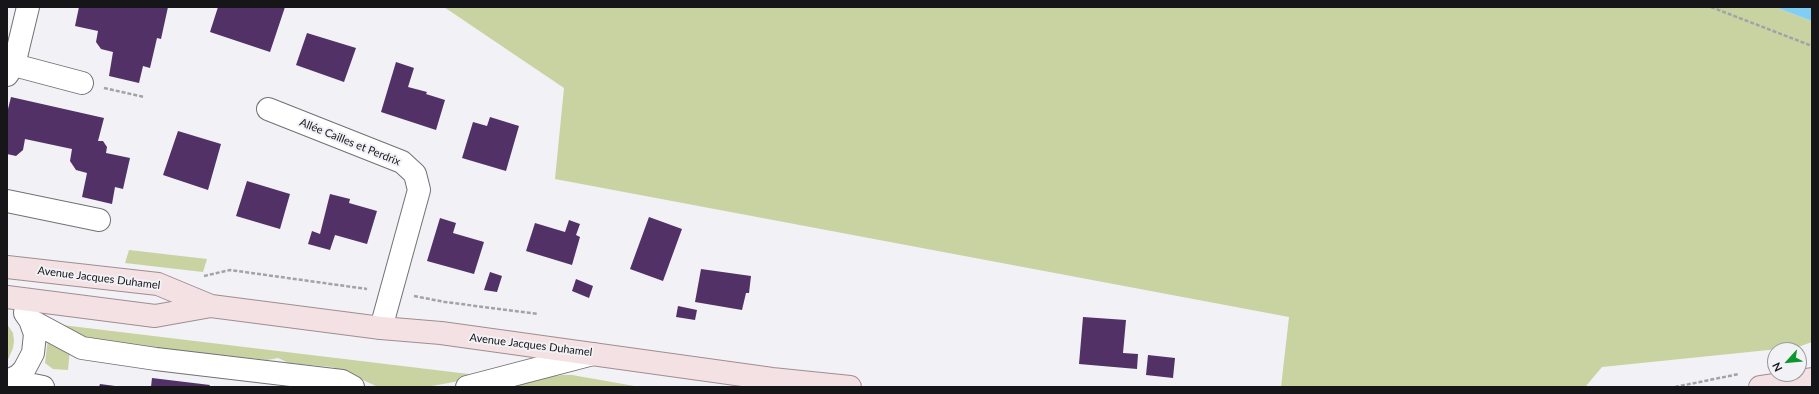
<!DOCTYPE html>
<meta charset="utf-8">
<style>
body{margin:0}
#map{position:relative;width:1819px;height:394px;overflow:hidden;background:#f1f1f6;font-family:Lato,sans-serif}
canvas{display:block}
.frame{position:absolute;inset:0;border:8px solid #161618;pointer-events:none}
.north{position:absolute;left:1767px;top:342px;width:40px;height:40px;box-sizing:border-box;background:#f1f1f6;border:1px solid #99999d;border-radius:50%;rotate:243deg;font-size:11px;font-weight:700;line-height:16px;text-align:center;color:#161618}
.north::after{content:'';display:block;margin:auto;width:14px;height:18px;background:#0b972d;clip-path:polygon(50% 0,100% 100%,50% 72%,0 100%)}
</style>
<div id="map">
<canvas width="1819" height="394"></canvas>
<div class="frame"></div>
<div class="north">N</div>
</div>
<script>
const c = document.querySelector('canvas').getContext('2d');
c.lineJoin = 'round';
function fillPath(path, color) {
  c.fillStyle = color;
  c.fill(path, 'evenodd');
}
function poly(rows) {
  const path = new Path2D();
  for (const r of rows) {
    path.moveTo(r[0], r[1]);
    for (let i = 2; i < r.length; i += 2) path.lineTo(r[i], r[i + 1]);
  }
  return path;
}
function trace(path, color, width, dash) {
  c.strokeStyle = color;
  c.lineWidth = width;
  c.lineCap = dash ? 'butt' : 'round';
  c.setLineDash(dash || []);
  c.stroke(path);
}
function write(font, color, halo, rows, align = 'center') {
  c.font = font + ' Lato,sans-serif';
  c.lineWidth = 4;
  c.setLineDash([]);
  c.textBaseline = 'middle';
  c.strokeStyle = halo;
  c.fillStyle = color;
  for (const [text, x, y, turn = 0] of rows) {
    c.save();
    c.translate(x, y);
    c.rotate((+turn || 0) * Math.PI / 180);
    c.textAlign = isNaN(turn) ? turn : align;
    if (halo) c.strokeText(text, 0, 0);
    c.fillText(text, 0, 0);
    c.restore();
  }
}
const green = poly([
 [444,7,1775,7,1812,21,1812,342,1798,347,1602,367,1586,386,1575,387,1281,387,1289,317,555,179,564,88],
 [129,250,207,259,203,272,125,263],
 [7,324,13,333,14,341,13,348,7,362],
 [62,325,477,375,454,382,426,387,378,387,346,372,332,367,289,363,278,358,267,360,94,341,80,337],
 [48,339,70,349,68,370,53,369,45,363],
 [563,375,572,375,640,387,515,387,510,385,536,378]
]);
const water = poly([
 [1775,7,1812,7,1812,21]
]);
const building = poly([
 [79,7,168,7,161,39,157,38,150,68,143,66,139,83,109,76,113,52,101,49,96,42,98,31,75,26],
 [218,7,285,7,270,52,210,32],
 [307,33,356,48,344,82,296,65],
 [396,62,414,68,408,87,427,92,426,94,445,100,436,130,381,112],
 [11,97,104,118,98,141,103,141,107,147,106,153,130,158,123,189,115,187,112,204,82,197,87,173,76,170,70,161,72,149,25,139,23,150,16,156,7,154,7,113],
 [490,117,519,126,506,171,462,158,473,122,487,126],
 [178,131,221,144,208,190,163,175],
 [247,181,290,194,280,229,236,216],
 [330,194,350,199,349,203,377,211,367,244,335,235,330,250,308,244,312,231,320,234],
 [649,217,682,229,663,281,630,269],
 [440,218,456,223,453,233,484,242,474,274,427,261],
 [569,220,580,224,576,235,580,237,572,265,526,251,535,223,565,232],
 [701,269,751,276,749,293,746,293,742,310,695,302],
 [490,272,502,276,497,292,484,290],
 [576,279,593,286,589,298,572,291],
 [678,306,697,310,695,320,676,317],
 [1083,317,1126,320,1123,353,1138,354,1137,369,1079,364],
 [1148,355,1175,358,1173,378,1146,375],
 [152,378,210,385,209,387,151,387],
 [100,384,115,386,115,387,99,387]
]);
const path = poly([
 [1711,7,1812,46],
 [104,88,144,97],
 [204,276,230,270,367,289],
 [414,296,445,302,538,314],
 [1675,387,1739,374]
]);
const minor = poly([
 [14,65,82,83],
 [7,75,14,65,28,7],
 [268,109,402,162,415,174,419,190,381,328],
 [7,201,99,220],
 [30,320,82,348,156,359,342,381,353,387],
 [9,380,43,387],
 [7,381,18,376,24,370,33,353,35,334,30,320,25,313],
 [467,387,593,354]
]);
const major = poly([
 [7,267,158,284,211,306,381,328,441,333,772,379,850,387],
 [7,297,155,316,211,306],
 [1760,387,1812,379]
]);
const streetNames = [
 ["Allée Cailles et Perdrix",350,142,22],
 ["Avenue Jacques Duhamel",99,278,7],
 ["Avenue Jacques Duhamel",531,345,7]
];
fillPath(green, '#c9d2a1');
fillPath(water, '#81cef4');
fillPath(building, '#523166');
trace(minor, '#717176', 24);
trace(major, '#a18d90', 24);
trace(path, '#a3a3a7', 2.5, [4, 2]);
trace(minor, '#fff', 22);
trace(major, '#f4e1e3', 22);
write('11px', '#161618', '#f1f1f6', streetNames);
</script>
